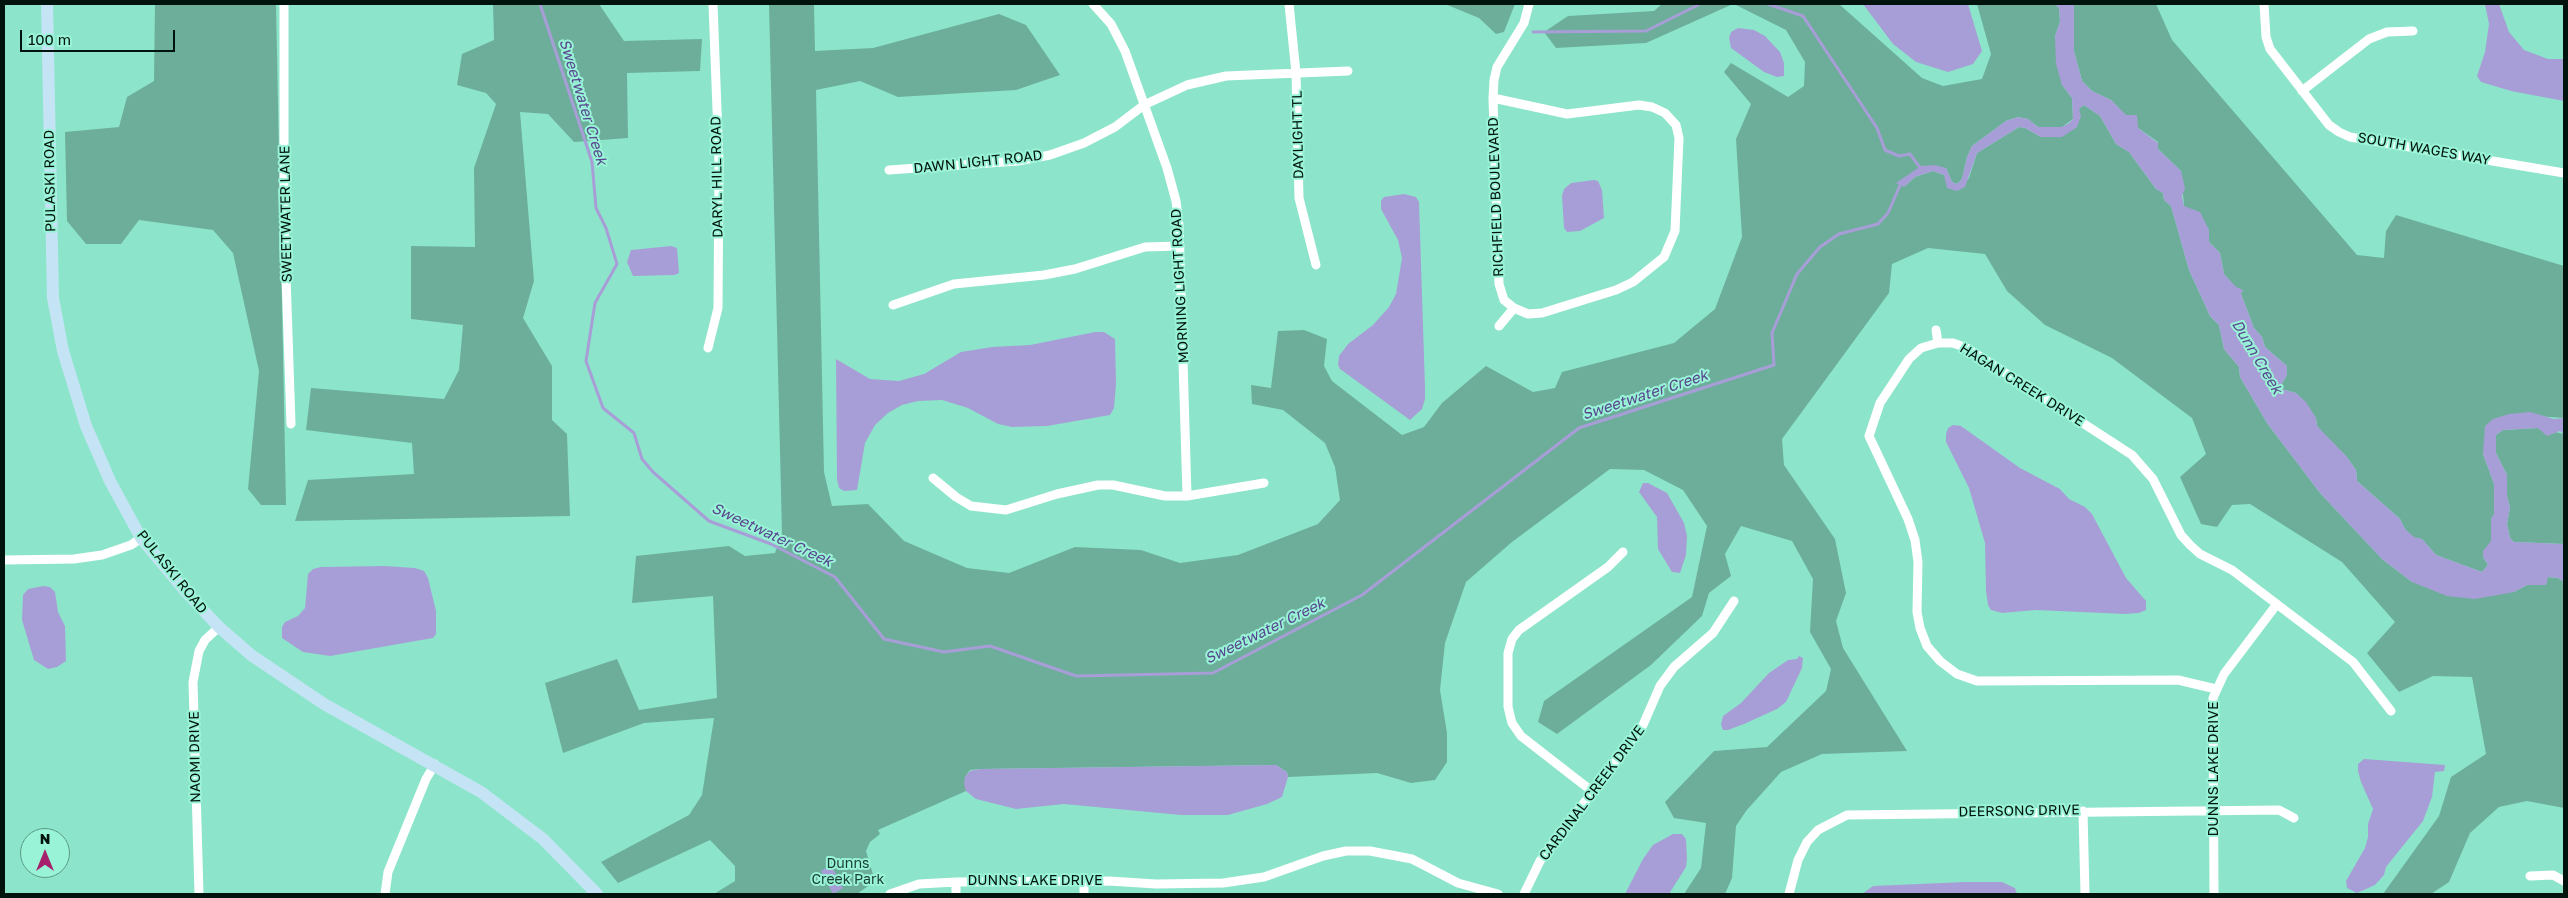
<!DOCTYPE html>
<style>
body{margin:0}
#map{position:relative;width:2568px;height:898px;overflow:hidden;background:#8ce5ca;font-family:"Golos Text",sans-serif}
canvas{display:block}
.frame{position:absolute;inset:0;border:5px solid #00130c;pointer-events:none}
.north{position:absolute;left:20px;top:828px;width:50px;height:50px;box-sizing:border-box;background:#99f3d6;border:1px solid #5c9985;border-radius:50%;rotate:0deg;font-size:14px;font-weight:700;line-height:20px;text-align:center;color:#00130c}
.north::after{content:'';display:block;margin:auto;width:18px;height:22px;background:#a6206b;clip-path:polygon(50% 0,100% 100%,50% 72%,0 100%)}
.scale{position:absolute;left:20px;top:30px;width:155px;height:22px;box-sizing:border-box;border:2px solid #00130c;border-top:0;padding-left:6px;font-size:15px;line-height:18px;white-space:nowrap;color:#00130c;-webkit-text-stroke:4px #99f3d6;paint-order:stroke}
</style>
<div id="map">
<canvas width="2568" height="898"></canvas>
<div class="frame"></div>
<div class="north">N</div>
<div class="scale">100 m</div>
</div>
<script>
const c = document.querySelector('canvas').getContext('2d');
c.lineJoin = 'round';
function fillPath(path, color) {
  c.fillStyle = color;
  c.fill(path, 'evenodd');
}
function poly(rows) {
  const path = new Path2D();
  for (const r of rows) {
    path.moveTo(r[0], r[1]);
    for (let i = 2; i < r.length; i += 2) path.lineTo(r[i], r[i + 1]);
  }
  return path;
}
function trace(path, color, width, dash) {
  c.strokeStyle = color;
  c.lineWidth = width;
  c.lineCap = dash ? 'butt' : 'round';
  c.setLineDash(dash || []);
  c.stroke(path);
}
function write(font, color, halo, rows, align = 'center') {
  c.font = font + ' "Golos Text",sans-serif';
  c.lineWidth = 4;
  c.setLineDash([]);
  c.textBaseline = 'middle';
  c.strokeStyle = halo;
  c.fillStyle = color;
  for (const [text, x, y, turn = 0] of rows) {
    c.save();
    c.translate(x, y);
    c.rotate((+turn || 0) * Math.PI / 180);
    c.textAlign = isNaN(turn) ? turn : align;
    if (halo) c.strokeText(text, 0, 0);
    c.fillText(text, 0, 0);
    c.restore();
  }
}
const green = poly([
 [155,4,276,4,286,505,261,505,248,489,259,371,233,253,213,230,139,220,121,244,86,244,67,221,65,132,119,127,127,97,154,81],
 [493,4,599,4,624,41,702,39,700,71,627,73,628,138,574,142,548,114,520,112,534,281,523,318,552,366,552,420,567,434,570,516,295,521,308,480,414,474,412,443,306,430,311,388,444,399,459,370,463,325,411,319,411,246,475,247,474,168,496,104,486,93,457,85,462,54,494,40],
 [769,4,814,4,815,51,873,48,999,14,1026,25,1060,75,1016,90,898,97,860,81,816,90,824,472,832,506,868,504,904,541,967,568,1009,573,1075,547,1141,550,1180,563,1238,555,1318,524,1340,500,1335,467,1325,443,1283,410,1252,404,1251,385,1271,388,1278,331,1304,330,1327,339,1324,366,1332,381,1402,435,1424,427,1442,403,1486,366,1533,392,1555,388,1562,372,1674,343,1715,309,1742,237,1736,139,1751,104,1724,72,1731,63,1788,97,1804,86,1805,62,1786,30,1734,4,1839,4,1922,78,1943,86,1982,79,1991,54,1977,4,2055,4,2059,8,2060,22,2055,36,2062,85,2072,98,2073,119,2062,127,2038,127,2028,119,2018,117,2006,121,1972,146,1967,157,1962,179,1957,184,1952,182,1946,168,1921,166,1904,187,1915,177,1933,171,1944,175,1957,191,1969,178,1977,153,2019,127,2025,128,2041,137,2077,127,2079,108,2084,105,2100,116,2116,144,2129,152,2156,189,2163,193,2164,200,2171,206,2189,270,2210,316,2219,325,2224,349,2239,367,2240,377,2267,423,2320,493,2382,559,2412,582,2514,592,2527,585,2546,585,2547,577,2558,578,2564,582,2564,808,2527,801,2499,807,2470,833,2449,882,2431,894,2383,894,2439,816,2451,777,2486,754,2472,677,2433,676,2399,692,2367,653,2395,622,2342,562,2250,504,2232,505,2217,527,2201,524,2180,477,2206,454,2192,418,2112,358,2045,325,2007,291,1985,254,1928,248,1892,264,1889,293,1782,439,1784,465,1835,539,1846,593,1836,621,1843,648,1907,751,1822,754,1781,772,1746,811,1736,826,1732,878,1725,894,1684,894,1701,868,1706,823,1674,818,1665,802,1714,751,1767,747,1826,691,1831,669,1810,632,1813,579,1792,541,1741,526,1725,554,1731,576,1709,593,1702,616,1651,665,1557,734,1538,722,1544,701,1692,597,1707,526,1683,490,1644,470,1610,469,1512,542,1466,582,1445,643,1440,690,1447,733,1447,762,1435,780,1411,783,1377,773,1288,777,1287,772,1276,765,980,769,970,770,965,777,966,791,878,830,880,834,870,842,866,851,875,881,857,894,714,894,735,881,735,866,710,840,618,883,601,862,689,815,702,795,714,718,644,723,563,753,545,683,617,659,639,710,717,698,713,596,632,603,636,556,729,546,745,556,775,553,782,533],
 [1445,4,1515,4,1504,32,1496,34,1479,18],
 [1662,4,1733,4,1646,43,1556,48,1544,32,1568,16,1654,11],
 [2074,4,2156,4,2172,40,2357,255,2384,258,2386,231,2396,215,2564,266,2564,418,2509,414,2483,454,2494,484,2494,515,2491,519,2491,541,2483,557,2488,565,2482,572,2436,555,2422,539,2414,538,2405,529,2400,519,2357,481,2356,470,2346,456,2329,440,2317,426,2316,418,2296,393,2281,389,2281,385,2287,375,2287,366,2265,347,2262,337,2254,328,2241,294,2224,274,2220,253,2209,242,2209,230,2184,206,2181,171,2158,149,2158,142,2138,128,2111,100,2092,91,2082,81,2074,51],
 [2538,428,2564,434,2564,544,2514,542,2510,538,2507,524,2510,507,2507,496,2507,475,2496,453,2496,435,2503,430]
]);
const water = poly([
 [1863,4,1968,4,1982,51,1973,64,1948,72,1916,62,1893,44],
 [2055,4,2074,4,2074,51,2082,81,2092,91,2111,100,2126,115,2137,115,2138,128,2158,143,2158,149,2181,171,2185,188,2182,196,2184,206,2200,212,2209,230,2209,242,2220,253,2224,274,2236,287,2243,290,2241,294,2254,328,2262,337,2265,347,2287,366,2287,375,2281,385,2281,389,2296,393,2306,402,2316,418,2317,426,2346,456,2356,470,2357,481,2400,519,2405,529,2414,537,2422,539,2436,555,2482,572,2488,565,2483,557,2483,551,2491,541,2491,519,2494,514,2494,484,2483,454,2485,426,2493,419,2509,414,2530,412,2554,419,2564,418,2564,434,2560,431,2547,436,2538,428,2503,430,2496,435,2496,453,2507,475,2507,496,2510,507,2507,524,2510,538,2514,542,2564,544,2564,582,2558,578,2548,577,2546,585,2527,585,2514,592,2475,599,2447,596,2412,582,2382,559,2320,493,2267,423,2240,377,2239,367,2224,349,2219,325,2210,316,2189,270,2171,206,2164,200,2163,193,2156,189,2129,152,2116,144,2100,116,2084,105,2079,109,2081,116,2077,127,2062,137,2041,137,2025,128,2019,127,1977,153,1965,187,1957,191,1947,188,1944,175,1933,171,1915,177,1904,187,1896,183,1921,166,1935,165,1946,168,1952,182,1957,184,1962,179,1967,157,1972,146,2006,121,2018,117,2028,119,2038,127,2062,127,2069,123,2073,119,2072,98,2062,85,2056,64,2055,36,2060,22,2059,8],
 [2485,4,2499,4,2509,32,2524,50,2548,59,2564,59,2564,101,2511,91,2481,82,2477,76,2485,52,2489,24],
 [1738,28,1754,30,1765,36,1780,52,1784,63,1784,76,1777,77,1764,72,1731,48,1729,38,1731,32],
 [1594,180,1598,181,1602,190,1604,218,1580,231,1567,232,1564,228,1562,196,1564,189,1571,183],
 [1404,194,1416,197,1419,202,1425,387,1425,399,1422,409,1410,420,1340,369,1338,365,1339,356,1348,344,1373,325,1389,307,1396,294,1402,258,1398,240,1381,209,1381,201,1384,197],
 [671,246,677,248,679,273,675,275,633,276,627,262,631,250],
 [1095,332,1104,332,1115,339,1116,384,1114,408,1110,415,1047,426,1012,427,998,424,968,408,942,400,918,401,902,405,888,413,875,425,865,443,857,490,844,491,839,488,837,479,836,359,870,379,899,381,924,374,961,352,992,347,1030,345],
 [1953,425,1961,426,2020,468,2060,489,2069,499,2085,507,2092,514,2126,578,2146,601,2146,610,2139,613,2125,614,2036,610,2002,613,1991,610,1988,605,1986,591,1985,543,1969,488,1946,442,1946,434,1948,428],
 [1643,483,1648,483,1667,493,1684,523,1687,536,1686,555,1680,573,1672,572,1658,549,1657,517,1639,492],
 [384,566,415,568,424,571,428,578,436,611,436,634,433,638,330,656,303,652,282,638,282,627,285,622,298,616,305,608,308,574,313,569,321,567],
 [43,586,50,587,55,592,58,612,65,626,66,661,57,667,48,669,34,660,22,620,23,595,28,589],
 [1799,656,1803,658,1802,668,1786,702,1777,709,1744,724,1728,730,1723,730,1721,725,1723,716,1741,703,1769,673,1788,660,1797,659],
 [2364,759,2445,765,2444,771,2435,772,2432,797,2423,821,2386,867,2384,875,2375,885,2357,893,2347,888,2346,881,2365,848,2368,837,2368,824,2373,809,2361,782,2358,771,2358,764],
 [1276,765,1287,772,1288,777,1282,797,1267,804,1228,815,1181,815,1064,804,1016,809,976,799,966,791,964,784,965,777,970,771,980,769],
 [1673,834,1682,834,1686,839,1687,859,1686,867,1669,894,1625,894,1643,859,1653,845],
 [831,865,843,888,833,894,821,871],
 [1965,882,2002,882,2015,888,2017,894,1862,894,1873,886]
]);
const stream = poly([
 [540,4,592,162,596,208,606,228,617,264,595,303,586,361,603,408,634,433,642,459,653,472,709,521,771,544,835,577,884,639,944,652,990,646,1076,676,1213,673,1362,595,1579,428,1774,365,1772,333,1797,274,1820,247,1839,234,1878,224,1888,213,1901,183],
 [1768,4,1803,16,1877,128,1885,150,1899,156,1910,154,1921,169],
 [1533,32,1646,31,1700,4]
]);
const minor = poly([
 [284,4,284,216,291,424],
 [1093,4,1111,24,1125,51,1167,168,1176,201,1179,225,1187,496],
 [1289,4,1296,73,1299,198,1316,265],
 [2264,4,2266,37,2270,49,2329,125,2339,132,2350,137,2564,173],
 [2302,91,2369,39,2387,32,2413,31],
 [1493,98,1567,114,1639,105,1652,107,1665,113,1676,125,1679,138,1675,231,1664,257,1633,282,1616,290,1542,313,1528,314,1514,308,1504,300,1499,284,1493,98,1494,80,1497,67,1524,23,1529,4],
 [889,170,1018,161,1050,155,1084,143,1115,127,1144,105,1187,85,1226,76,1348,71],
 [893,305,954,284,1044,275,1075,269,1145,247,1180,246],
 [1499,326,1514,308],
 [1936,330,1938,343],
 [708,348,718,308,719,163,713,4],
 [933,478,956,497,971,506,1006,510,1057,494,1098,485,1113,485,1165,496,1187,496,1264,483],
 [4,560,74,559,102,555,131,545,141,538],
 [2216,689,2178,680,1977,681,1957,674,1940,661,1927,646,1920,628,1917,612,1918,562,1915,540,1908,519,1869,436,1880,403,1909,359,1921,348,1938,343,1953,343,1967,348,2132,455,2153,479,2181,535,2190,545,2200,554,2232,570,2353,662,2391,711],
 [1593,792,1521,736,1512,723,1508,707,1508,653,1512,639,1519,630,1608,567,1623,552],
 [2083,811,2085,894],
 [2530,876,2553,875,2564,881],
 [1084,881,1084,894],
 [956,882,956,894],
 [199,894,193,682,199,651,205,640,219,627],
 [385,894,388,872,426,779,435,764],
 [890,894,919,884,956,882,1109,881,1156,884,1223,883,1264,877,1323,856,1346,851,1370,851,1412,859,1458,883,1498,894],
 [1524,894,1540,861,1643,725,1660,686,1674,667,1713,633,1734,601],
 [1789,894,1798,860,1807,842,1818,830,1847,815,2279,810,2294,818],
 [2214,894,2213,698,2224,674,2277,604]
]);
const primary = poly([
 [47,4,53,298,63,351,86,426,110,481,141,538,186,592,219,627,251,655,324,704,481,792,543,839,597,894]
]);
const streetNames = [
 ["DAYLIGHT TL",1298,135,-91],
 ["SOUTH WAGES WAY",2424,149,10],
 ["DAWN LIGHT ROAD",978,162,-6],
 ["DARYL HILL ROAD",717,177,-91],
 ["PULASKI ROAD",50,181,-91],
 ["RICHFIELD BOULEVARD",1496,197,-92],
 ["SWEETWATER LANE",286,214,-91],
 ["MORNING LIGHT ROAD",1180,286,-93],
 ["HAGAN CREEK DRIVE",2022,385,32],
 ["PULASKI ROAD",172,572,51],
 ["NAOMI DRIVE",195,757,-91],
 ["DUNNS LAKE DRIVE",2214,769,-90],
 ["CARDINAL CREEK DRIVE",1592,793,-53],
 ["DEERSONG DRIVE",2019,811,-1],
 ["DUNNS LAKE DRIVE",1035,881]
];
const parkNames = [
 ["Dunns",848,864],
 ["Creek Park",848,880]
];
const waterNames = [
 ["Sweetwater Creek",583,102,73],
 ["Dunn Creek",2257,357,59],
 ["Sweetwater Creek",1645,395,-18],
 ["Sweetwater Creek",772,535,25],
 ["Sweetwater Creek",1265,631,-26]
];
fillPath(green, '#6dae9a');
fillPath(water, '#a89ed7');
trace(stream, '#a89ed7', 3);
trace(minor, '#fff', 9);
trace(primary, '#c4e4f5', 12);
write('14px', '#00130c', '#99f3d6', streetNames);
write('14px', '#193c32', '#99f3d6', parkNames);
write('italic 15px', '#58478e', '#99f3d6', waterNames);
</script>
